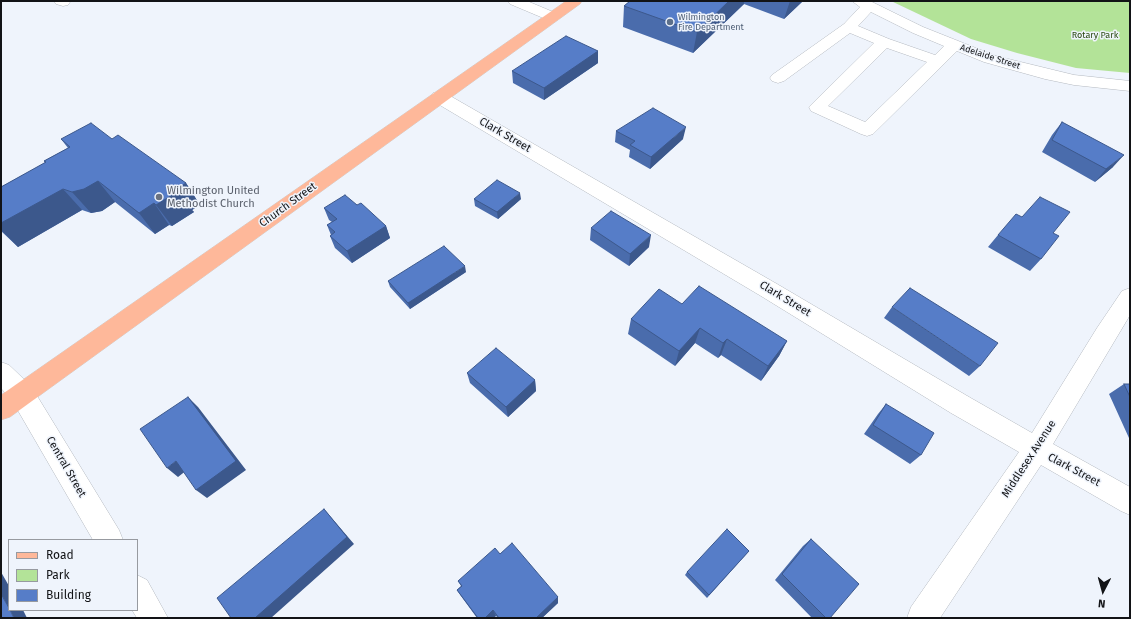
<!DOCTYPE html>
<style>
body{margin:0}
#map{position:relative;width:1131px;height:619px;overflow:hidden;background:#eff4fc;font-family:"Fira Sans",sans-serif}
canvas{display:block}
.frame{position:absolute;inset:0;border:2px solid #121316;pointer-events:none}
.legend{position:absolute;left:8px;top:539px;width:130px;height:72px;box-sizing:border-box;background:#eff4fc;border:1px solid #979aa0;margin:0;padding:5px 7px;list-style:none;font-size:12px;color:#121316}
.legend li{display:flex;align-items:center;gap:8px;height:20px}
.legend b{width:20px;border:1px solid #979aa0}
.north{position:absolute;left:1083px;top:571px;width:40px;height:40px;-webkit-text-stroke:3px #eff4fc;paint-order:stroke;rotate:186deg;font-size:11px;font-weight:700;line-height:16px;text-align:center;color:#121316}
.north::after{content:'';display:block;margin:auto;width:14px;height:18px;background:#121316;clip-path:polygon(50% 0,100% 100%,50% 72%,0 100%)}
</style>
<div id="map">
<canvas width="1131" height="619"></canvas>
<div class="frame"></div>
<ul class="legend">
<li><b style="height:5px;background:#feb89a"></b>Road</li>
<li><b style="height:11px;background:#b3e398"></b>Park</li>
<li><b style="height:11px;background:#567dc8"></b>Building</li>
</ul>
<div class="north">N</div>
</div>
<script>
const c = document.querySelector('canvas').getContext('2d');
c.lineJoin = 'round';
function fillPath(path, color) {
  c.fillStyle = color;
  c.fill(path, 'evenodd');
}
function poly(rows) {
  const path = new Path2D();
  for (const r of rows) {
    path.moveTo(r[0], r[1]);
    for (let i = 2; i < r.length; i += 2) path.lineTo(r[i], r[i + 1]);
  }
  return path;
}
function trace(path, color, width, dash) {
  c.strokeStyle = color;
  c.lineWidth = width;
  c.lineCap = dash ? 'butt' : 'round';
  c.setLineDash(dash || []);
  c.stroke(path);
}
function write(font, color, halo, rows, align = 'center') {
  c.font = font + ' "Fira Sans",sans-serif';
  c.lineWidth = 3;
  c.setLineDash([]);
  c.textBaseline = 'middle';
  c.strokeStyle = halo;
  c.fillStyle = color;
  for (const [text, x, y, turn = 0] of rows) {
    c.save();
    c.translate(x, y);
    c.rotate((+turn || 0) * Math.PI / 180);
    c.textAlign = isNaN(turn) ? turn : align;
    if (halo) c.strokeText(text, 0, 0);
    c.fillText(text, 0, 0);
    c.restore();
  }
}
const green = poly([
 [891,1,1130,1,1130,73,1076,68,1017,53,971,39]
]);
const minor = poly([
 [54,1,69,1,70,2,68,5,63,6,56,4,54,1],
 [508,1,527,1,558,14,560,17,558,20,553,21,548,20,510,4,508,1],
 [852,1,870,1,923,27,996,56,1074,75,1130,81,1130,91,1074,85,1045,79,984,62,957,51,873,134,867,136,861,134,811,111,809,107,874,43,850,33,784,81,778,83,772,81,770,78,772,75,844,24,860,7,852,1],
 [871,12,913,33,944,46,935,55,889,39,858,26,871,12],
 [887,48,927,62,865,122,828,106,887,48],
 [439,92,445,93,777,284,969,397,1032,433,1097,328,1122,291,1130,288,1130,315,1053,444,1130,487,1130,515,1121,511,1041,465,940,618,907,618,911,607,1019,452,951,413,761,296,433,101,431,97,433,93,439,92],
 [1,362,9,365,31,386,119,530,123,540,93,540,13,402,1,388,1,362],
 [137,575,147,580,168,618,137,618,132,610,137,610,137,575]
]);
const major = poly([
 [566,1,582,1,580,4,10,417,1,420,1,395,566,1]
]);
const wall = poly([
 [630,1,803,1,784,19,744,4,693,53,623,27,624,6],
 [598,51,598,63,544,100,513,83,512,71],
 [1062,122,1113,167,1095,182,1042,152,1052,135],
 [616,131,683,139,650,169,629,157,630,150,615,142],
 [61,139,112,139,186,183,200,205,192,210,194,212,172,226,169,225,155,234,115,202,102,211,91,213,82,210,18,247,1,231,1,187,45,163,44,161,68,148],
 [474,199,521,199,498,219,475,206],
 [357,205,386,226,390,238,352,263,335,248,330,236,331,235,327,225,332,222,329,220,324,208],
 [591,228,649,247,629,266,590,240],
 [1053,233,1041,259,1030,271,988,247,998,235],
 [466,272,410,309,390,287,388,281],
 [682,304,787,341,779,356,761,381,721,355,718,358,695,343,675,366,628,334,631,319],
 [892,307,980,366,969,376,884,318],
 [467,373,535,380,536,391,508,417,470,383],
 [1124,384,1130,384,1130,438,1129,438,1109,394],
 [886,404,921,455,910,464,864,434,878,414],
 [811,539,830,618,812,618,775,580,803,546],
 [749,551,707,598,685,575,687,572],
 [500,554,558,597,558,603,542,618,498,618,496,616,493,618,477,618,461,596,457,590,461,586,458,581]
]);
const shadedWall = poly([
 [729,1,744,1,744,4,693,53,697,32],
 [790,1,803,1,784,19],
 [598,51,598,63,544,100,544,88],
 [686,127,683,139,650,169,651,157],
 [1124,155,1113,167,1095,182,1106,169],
 [98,181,115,202,102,211,91,213,72,192],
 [186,183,200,205,192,210,194,212,172,226,156,205,177,189],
 [63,189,82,210,18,247,1,230,1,223],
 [520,193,521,199,498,219,497,212],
 [154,203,169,225,155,234,139,213],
 [386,226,390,238,352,263,347,251],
 [651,235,649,247,629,266,630,254],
 [465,266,466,272,410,309,408,303],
 [700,328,695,343,675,366,679,351],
 [727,339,721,355,718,358,723,343],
 [787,341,779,356,761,381,768,366],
 [535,380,536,391,508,417,506,407],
 [188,397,198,407,246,470,207,498,196,490],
 [176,461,187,470,178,477,167,468],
 [324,509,354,544,271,618,255,618],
 [1,572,9,586,9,608,1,594],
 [558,597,558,603,542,618,536,618],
 [10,610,23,610,27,618,14,618],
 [493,610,496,616,493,618,485,618]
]);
const building = poly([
 [630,1,729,1,697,32,624,6,630,1],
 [566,36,598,51,544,88,512,71,566,36],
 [653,108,686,127,651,157,630,145,635,141,616,131,653,108],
 [1062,122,1124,155,1106,169,1052,140,1062,122],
 [91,123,112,139,118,135,186,183,177,189,179,191,156,205,154,203,139,213,98,181,84,189,72,192,63,189,1,223,1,187,46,162,44,161,70,147,61,139,91,123],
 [497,180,520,193,497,212,474,199,497,180],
 [345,195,357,205,361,203,386,226,347,251,330,236,335,232,327,225,337,219,324,208,345,195],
 [1040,197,1070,212,1053,233,1059,236,1041,259,998,235,1016,214,1022,217,1040,197],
 [611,211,651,235,630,254,591,228,611,211],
 [444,246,465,266,408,303,388,281,444,246],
 [699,286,787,341,768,366,727,339,723,343,700,328,679,351,631,319,659,289,682,304,699,286],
 [910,288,998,343,980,366,892,307,910,288],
 [496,348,535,380,506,407,467,373,496,348],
 [1124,384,1130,384,1130,397,1124,384],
 [188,397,236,461,196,490,176,461,167,468,140,429,188,397],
 [886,404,934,433,921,455,873,425,886,404],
 [324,509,347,537,255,618,231,618,217,598,324,509],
 [727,529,749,551,709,595,687,572,727,529],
 [811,539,859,584,830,618,826,618,782,574,811,539],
 [512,543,558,597,536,618,499,618,493,610,485,618,478,618,457,590,462,586,458,581,495,548,500,554,512,543],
 [1,594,9,608,9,610,10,610,14,618,1,618,1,594]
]);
const markers = [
 [670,22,4,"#5c6f8a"],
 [159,197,4,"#6b7280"]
];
const farServicenames = [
 ["Wilmington",678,17],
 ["Fire Department",678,27]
];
const farParknames = [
 ["Rotary Park",1095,35]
];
const farStreetnames = [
 ["Adelaide Street",990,57,18]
];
const streetNames = [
 ["Clark Street",505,135,30],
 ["Church Street",288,205,-36],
 ["Clark Street",785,299,31],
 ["Middlesex Avenue",1029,459,-57],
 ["Central Street",66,467,60],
 ["Clark Street",1074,470,28]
];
const worshipNames = [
 ["Wilmington United",167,191],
 ["Methodist Church",167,204]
];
fillPath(green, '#b3e398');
trace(minor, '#b4b9c0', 1);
trace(major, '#d0d0d0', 1);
fillPath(minor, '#fff');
fillPath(major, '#feb89a');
fillPath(wall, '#4a6cac');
fillPath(shadedWall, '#3c588c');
fillPath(building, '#567dc8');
trace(building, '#3c588c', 1);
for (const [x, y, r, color] of markers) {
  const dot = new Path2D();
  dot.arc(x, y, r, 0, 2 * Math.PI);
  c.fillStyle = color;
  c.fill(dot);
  trace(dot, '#eff4fc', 1.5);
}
write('9px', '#4e5e75', '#eff4fc', farServicenames, 'left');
write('9px', '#2b4b12', '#eff4fc', farParknames);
write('9px', '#121316', '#eff4fc', farStreetnames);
write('11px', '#121316', '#eff4fc', streetNames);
write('11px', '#5b616d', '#eff4fc', worshipNames, 'left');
</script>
